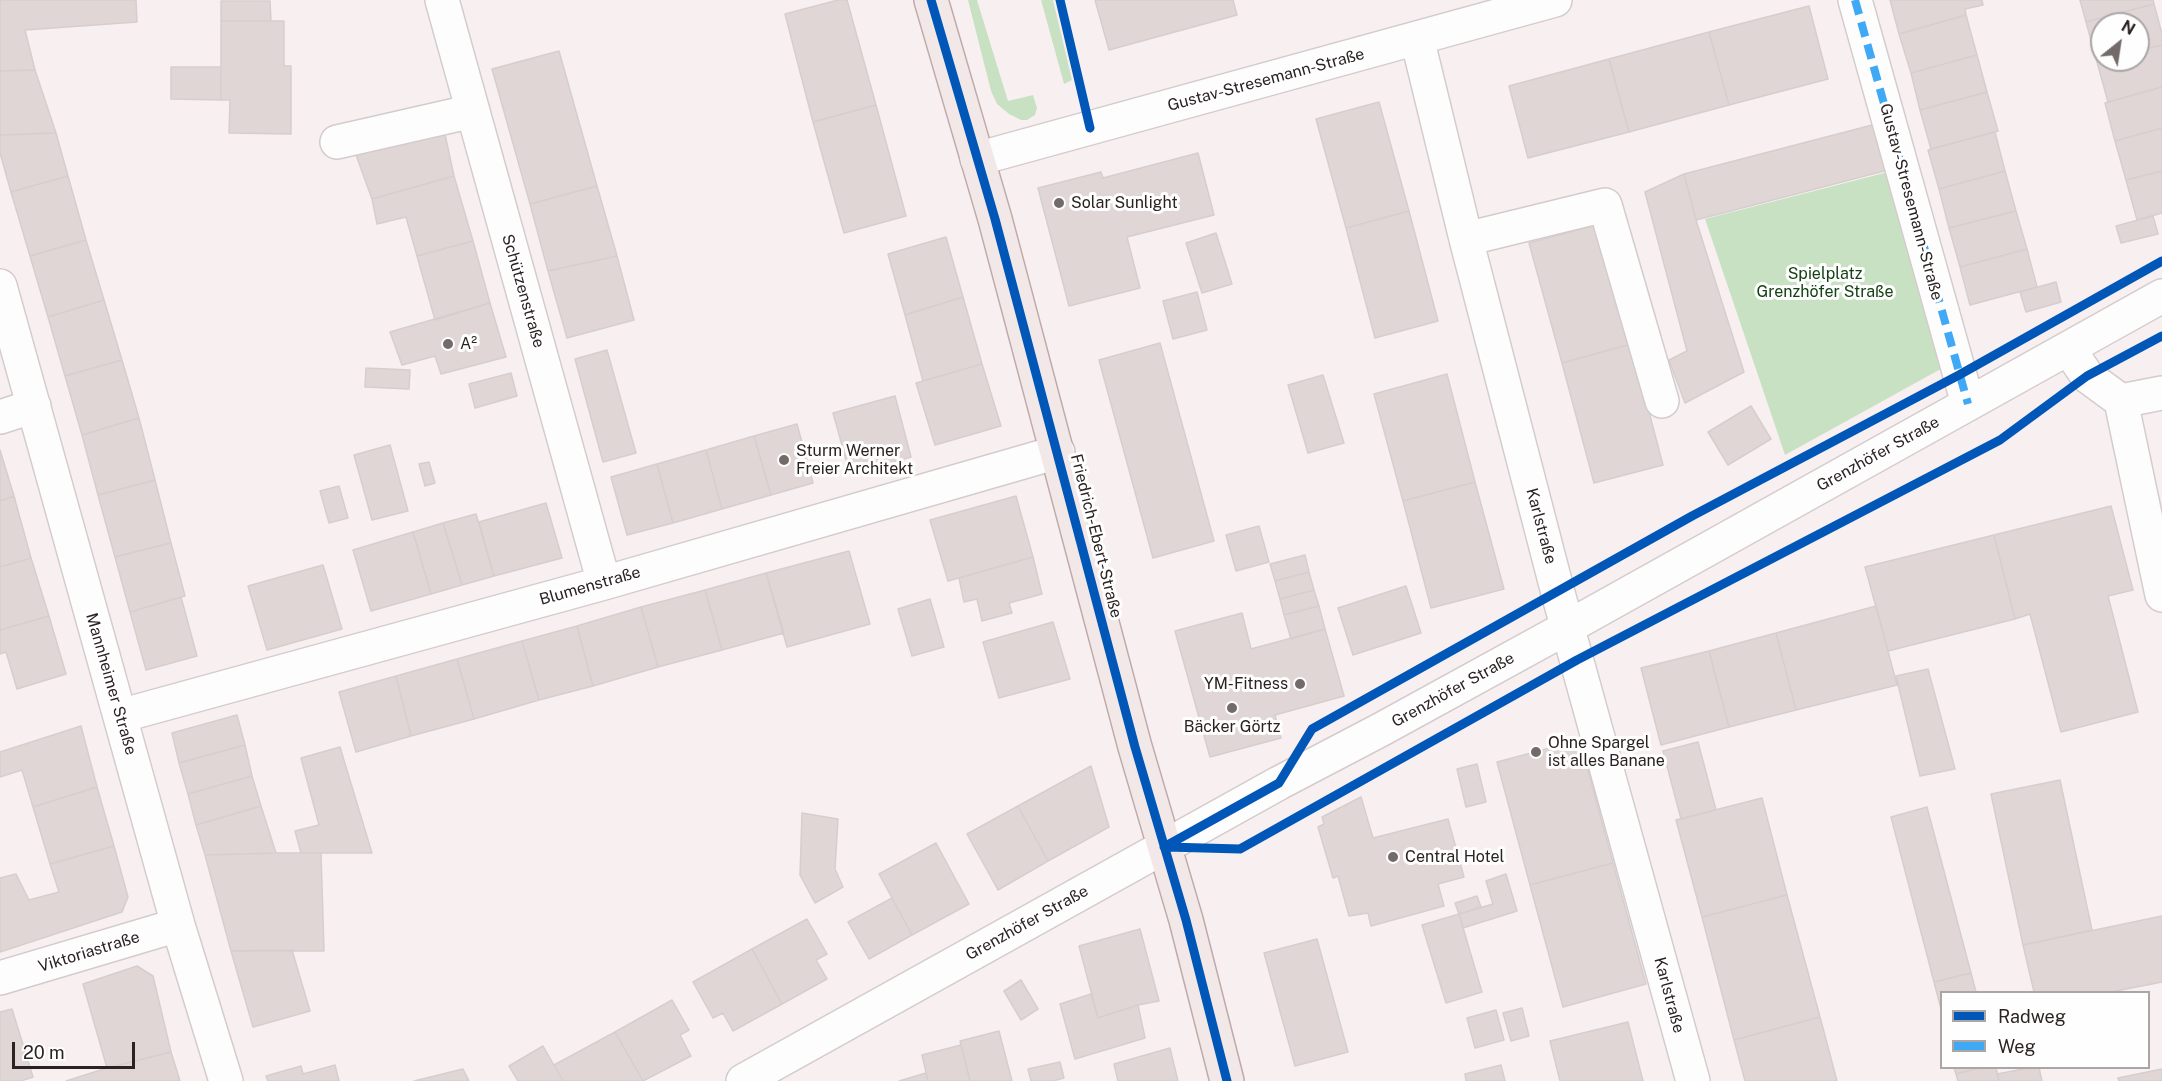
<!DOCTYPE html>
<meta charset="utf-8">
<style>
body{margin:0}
#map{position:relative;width:2162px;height:1081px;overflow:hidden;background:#f8f0f0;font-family:"Public Sans",sans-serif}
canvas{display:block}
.legend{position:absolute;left:1940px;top:991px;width:210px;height:78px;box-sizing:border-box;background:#fefefe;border:2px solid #aaa6a6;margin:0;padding:8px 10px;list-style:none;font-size:18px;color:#2b2222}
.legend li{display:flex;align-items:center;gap:12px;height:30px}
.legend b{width:30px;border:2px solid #aaa6a6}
.north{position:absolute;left:2090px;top:12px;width:60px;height:60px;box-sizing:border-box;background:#fefefe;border:2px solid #aaa6a6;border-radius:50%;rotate:30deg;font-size:16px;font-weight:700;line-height:24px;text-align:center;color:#2b2222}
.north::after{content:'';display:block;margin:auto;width:21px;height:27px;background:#736a6a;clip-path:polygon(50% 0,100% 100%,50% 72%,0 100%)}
.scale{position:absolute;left:12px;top:1042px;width:123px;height:27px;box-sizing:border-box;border:3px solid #2b2222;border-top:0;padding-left:8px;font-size:18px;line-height:21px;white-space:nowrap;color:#2b2222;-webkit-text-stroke:4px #fefefe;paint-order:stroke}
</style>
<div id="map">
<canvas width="2162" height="1081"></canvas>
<ul class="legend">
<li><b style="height:8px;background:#0057b8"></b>Radweg</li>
<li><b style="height:8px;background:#3fa9f5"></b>Weg</li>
</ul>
<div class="north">N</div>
<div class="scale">20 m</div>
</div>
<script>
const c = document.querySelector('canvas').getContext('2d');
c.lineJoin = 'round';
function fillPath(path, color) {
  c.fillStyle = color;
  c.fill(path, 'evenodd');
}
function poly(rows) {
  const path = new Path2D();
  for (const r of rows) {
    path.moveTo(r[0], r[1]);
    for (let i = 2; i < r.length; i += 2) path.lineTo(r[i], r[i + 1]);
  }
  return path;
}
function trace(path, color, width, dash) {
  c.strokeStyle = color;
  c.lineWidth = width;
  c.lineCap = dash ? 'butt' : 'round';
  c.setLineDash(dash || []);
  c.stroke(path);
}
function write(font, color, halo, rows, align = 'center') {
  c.font = font + ' "Public Sans",sans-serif';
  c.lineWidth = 6;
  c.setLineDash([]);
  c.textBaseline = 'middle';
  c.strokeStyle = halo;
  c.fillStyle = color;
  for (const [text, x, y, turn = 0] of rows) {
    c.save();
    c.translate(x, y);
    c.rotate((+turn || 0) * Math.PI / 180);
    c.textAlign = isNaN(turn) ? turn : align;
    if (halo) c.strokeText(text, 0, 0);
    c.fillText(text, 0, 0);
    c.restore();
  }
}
const green = poly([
 [968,0,977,0,1008,101,1033,95,1037,108,1035,115,1027,120,1021,120,1009,114,997,104,991,91],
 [1041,0,1053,0,1072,80,1064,84],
 [1888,172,1948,365,1785,455,1705,219]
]);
const building = poly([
 [0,0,136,0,137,22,25,30,35,70,0,71,0,0],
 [838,0,847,0,876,105,813,122,785,14,838,0],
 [1095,0,1233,0,1237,15,1109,50,1095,0],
 [1890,0,1982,0,1983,5,1965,9,1966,15,1899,34,1890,0],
 [2080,0,2153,0,2154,4,2086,22,2080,0],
 [221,1,270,1,271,21,221,21,221,1],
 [2154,4,2162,34,2162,45,2138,51,2138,24,2102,24,2102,60,2105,60,2097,62,2086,22,2154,4],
 [1809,6,1828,79,1729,105,1709,32,1809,6],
 [1966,15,1977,55,1911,73,1899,34,1966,15],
 [221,21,284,21,284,66,291,66,291,134,229,133,230,100,221,100,221,21],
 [1709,32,1729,105,1629,132,1609,59,1709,32],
 [2162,45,2162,87,2108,102,2097,62,2105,60,2138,60,2138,51,2162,45],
 [559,51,597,186,530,204,492,69,559,51],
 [1977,55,1987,92,1920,110,1911,73,1977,55],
 [1609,59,1629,132,1528,158,1509,86,1609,59],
 [171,67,221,67,221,100,171,99,171,67],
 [35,70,56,133,0,135,0,71,35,70],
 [2162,87,2162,128,2115,141,2105,103,2162,87],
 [1987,92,1998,131,1931,149,1920,110,1987,92],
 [1379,102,1409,211,1346,228,1316,119,1379,102],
 [876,105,906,216,844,233,813,122,876,105],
 [1876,124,1888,170,1696,220,1684,174,1876,124],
 [443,125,454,176,372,199,356,155,443,125],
 [2162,128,2162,171,2126,180,2115,141,2162,128],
 [1995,132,2005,171,1939,189,1928,150,1995,132],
 [56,133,68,176,11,192,0,153,0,135,56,133],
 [1198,153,1214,215,1127,237,1140,288,1069,306,1038,188,1101,172,1103,178,1198,153],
 [2005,171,2016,211,1949,228,1939,189,2005,171],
 [2162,171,2162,213,2137,220,2126,180,2162,171],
 [1684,174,1696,220,1744,372,1685,403,1669,360,1687,351,1645,192,1684,174],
 [68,176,86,240,30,256,11,192,68,176],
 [454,176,473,241,417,256,406,217,377,224,372,199,454,176],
 [597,186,617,256,548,271,530,204,597,186],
 [1409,211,1438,321,1375,338,1346,228,1409,211],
 [2016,211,2027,249,1960,267,1949,228,2016,211],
 [2153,216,2158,234,2121,243,2116,226,2153,216],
 [1599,224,1631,344,1562,363,1529,243,1599,224],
 [1216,233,1232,284,1202,293,1186,243,1216,233],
 [946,237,963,297,905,315,888,254,946,237],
 [86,240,104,300,48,317,30,256,86,240],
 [473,241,490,303,435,320,417,256,473,241],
 [2027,249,2037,287,1970,305,1960,267,2027,249],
 [617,256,634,320,567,338,548,271,617,256],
 [2056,282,2061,302,2026,312,2020,292,2056,282],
 [1197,292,1207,330,1173,339,1163,301,1197,292],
 [963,297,982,364,923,381,905,315,963,297],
 [104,300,122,360,65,376,48,317,104,300],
 [490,303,506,357,441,374,435,356,402,365,390,332,490,303],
 [1160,343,1214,541,1153,558,1099,360,1160,343],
 [1631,344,1663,465,1594,483,1562,363,1631,344],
 [607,350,636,453,603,462,575,359,607,350],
 [122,360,139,418,82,435,65,376,122,360],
 [982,364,1001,426,935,445,916,383,982,364],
 [366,368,410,370,409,389,365,387,366,368],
 [511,373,517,396,475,408,469,384,511,373],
 [1447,374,1475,482,1403,501,1374,394,1447,374],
 [1323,375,1344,443,1308,453,1288,385,1323,375],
 [895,396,911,457,850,474,833,413,895,396],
 [1751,406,1771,439,1728,465,1708,432,1751,406],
 [139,418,155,480,98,495,82,435,139,418],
 [797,424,813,483,771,495,754,436,797,424],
 [754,436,771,495,722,509,706,450,754,436],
 [390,445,408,511,372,520,354,455,390,445],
 [0,450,14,496,0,501,0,450],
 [706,450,722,509,673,523,657,464,706,450],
 [429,462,435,483,425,486,419,464,429,462],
 [657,464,673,523,627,535,611,477,657,464],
 [155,480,171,543,115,557,98,495,155,480],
 [1475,482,1504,589,1431,608,1403,501,1475,482],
 [339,486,348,518,329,523,320,491,339,486],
 [14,496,31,558,0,567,0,501,14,496],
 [1016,496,1033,557,948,581,930,520,1016,496],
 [546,503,562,558,494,576,479,522,546,503],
 [2111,506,2133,590,2108,596,2138,712,2061,732,2030,614,2015,619,1994,535,2111,506],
 [476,514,494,576,462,585,443,523,476,514],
 [443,523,462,585,431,594,413,532,443,523],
 [1259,526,1269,562,1236,571,1226,535,1259,526],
 [413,532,431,594,371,611,353,550,413,532],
 [1994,535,2015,619,1888,651,1865,567,1994,535],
 [171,543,185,596,130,612,115,557,171,543],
 [849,551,870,624,787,647,766,573,849,551],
 [1305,555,1309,572,1275,581,1270,564,1305,555],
 [1033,557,1042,594,1009,603,1012,613,982,621,977,599,964,602,959,578,1033,557],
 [31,558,49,616,0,630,0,567,31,558],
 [323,565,342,629,267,650,248,586,323,565],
 [1309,572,1314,590,1280,599,1275,581,1309,572],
 [766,573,784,633,722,650,705,590,766,573],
 [1406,586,1421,633,1353,655,1338,608,1406,586],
 [705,590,722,650,658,667,641,607,705,590],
 [1314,590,1319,606,1284,615,1280,599,1314,590],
 [181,597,197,656,146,670,130,612,181,597],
 [930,599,944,647,912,656,898,609,930,599],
 [1319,606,1325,629,1291,639,1284,615,1319,606],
 [1876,606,1897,685,1796,710,1776,633,1876,606],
 [641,607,658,667,593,686,577,626,641,607],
 [1242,613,1251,649,1325,629,1344,696,1275,715,1281,738,1210,757,1175,631,1242,613],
 [49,616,66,674,17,689,6,652,0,654,0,630,49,616],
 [1053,622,1070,679,999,698,983,642,1053,622],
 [577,626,593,686,539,700,522,641,577,626],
 [1776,633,1796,710,1729,727,1709,651,1776,633],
 [522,641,539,700,474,719,457,659,522,641],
 [1709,651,1729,727,1661,745,1641,668,1709,651],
 [457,659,474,719,411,736,396,676,457,659],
 [1928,669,1955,769,1920,776,1896,676,1928,669],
 [396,676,411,736,356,752,339,692,396,676],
 [237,715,245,745,179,763,172,733,237,715],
 [81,726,97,787,33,807,22,770,0,777,0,752,81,726],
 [1580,740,1613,863,1530,885,1497,762,1580,740],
 [1698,742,1716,810,1681,819,1663,751,1698,742],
 [245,745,252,776,188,794,179,763,245,745],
 [340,747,372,853,301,853,295,831,319,825,301,758,340,747],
 [1477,764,1486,802,1466,807,1457,769,1477,764],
 [1091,766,1109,827,1048,861,1018,806,1091,766],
 [252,776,261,806,196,825,188,794,252,776],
 [2060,780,2092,930,2023,945,1991,794,2060,780],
 [97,787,114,846,50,864,33,807,97,787],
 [1361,797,1373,838,1448,819,1464,877,1438,884,1444,906,1371,926,1368,913,1349,916,1338,876,1333,878,1318,827,1324,824,1322,817,1361,797],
 [1762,798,1787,895,1702,917,1676,820,1762,798],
 [261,806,276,853,205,855,196,825,261,806],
 [1018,806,1048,861,998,890,967,834,1018,806],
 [1927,807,1971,973,1934,982,1891,817,1927,807],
 [802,813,838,819,835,869,843,887,815,903,800,875,802,813],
 [936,843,969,904,912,935,879,874,936,843],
 [114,846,128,897,122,912,0,952,0,878,16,874,29,900,59,892,50,864,114,846],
 [276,853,321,853,324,951,231,951,205,855,276,853],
 [1613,863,1646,984,1563,1007,1530,885,1613,863],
 [1506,874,1517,911,1463,928,1459,914,1493,904,1486,881,1506,874],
 [1787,895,1820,1017,1734,1040,1702,917,1787,895],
 [1477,896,1481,907,1459,914,1455,903,1477,896],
 [892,898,912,935,869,959,848,922,892,898],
 [1459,914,1482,992,1446,1003,1422,925,1459,914],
 [2162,916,2162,982,2111,992,2034,992,2023,945,2162,916],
 [807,919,827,954,816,960,827,979,782,1004,752,949,807,919],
 [1140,929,1159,1001,1138,1005,1098,1018,1079,946,1140,929],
 [1317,939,1348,1052,1295,1066,1264,953,1317,939],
 [752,949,782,1004,733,1031,723,1013,713,1018,693,982,752,949],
 [292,950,310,1011,253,1027,231,951,292,950],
 [137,966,153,976,171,1052,107,1068,83,984,137,966],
 [1971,973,1976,992,1942,992,1942,1013,1934,982,1971,973],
 [1021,980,1038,1009,1021,1020,1004,991,1021,980],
 [1091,994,1098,1018,1138,1005,1145,1038,1075,1059,1060,1004,1091,994],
 [672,1000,689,1030,680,1035,691,1056,643,1081,615,1032,672,1000],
 [1522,1008,1529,1036,1511,1041,1503,1013,1522,1008],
 [12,1009,33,1077,21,1081,0,1081,0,1012,12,1009],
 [1496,1010,1504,1040,1475,1048,1467,1018,1496,1010],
 [1820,1017,1837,1081,1745,1081,1734,1040,1820,1017],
 [1628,1022,1643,1081,1560,1081,1550,1041,1628,1022],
 [999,1031,1012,1081,970,1081,960,1041,999,1031],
 [615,1032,643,1081,563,1081,554,1065,615,1032],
 [961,1045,970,1081,928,1081,922,1055,961,1045],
 [543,1046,563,1081,518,1081,509,1066,543,1046],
 [1170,1048,1178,1081,1118,1081,1114,1064,1170,1048],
 [171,1052,180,1081,66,1081,107,1068,171,1052],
 [1060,1062,1064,1078,1053,1081,1031,1081,1028,1069,1060,1062],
 [335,1065,339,1081,268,1081,266,1076,301,1066,303,1074,335,1065],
 [1501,1065,1505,1081,1466,1081,1465,1074,1501,1065],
 [1954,1068,1979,1068,1956,1074,1954,1068],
 [1979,1068,1996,1068,1999,1081,1958,1081,1956,1074,1979,1068],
 [2029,1068,2039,1068,2042,1081,1999,1081,1997,1074,2029,1068],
 [463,1069,469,1081,414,1081,463,1069],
 [2162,1069,2162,1081,2119,1081,2118,1078,2162,1069],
 [926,1073,928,1081,899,1081,926,1073]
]);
const minor = poly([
 [442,0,604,583],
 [1855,0,1968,404],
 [1417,38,1466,239,1558,593,1693,1081],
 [337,142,473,111],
 [977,159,1555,0],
 [1466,239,1605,205,1662,401],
 [0,286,178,925,226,1081],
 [2069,349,2087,376,2121,401,2162,595],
 [2121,401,2162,393],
 [0,417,34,406],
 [120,716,604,583,1058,452],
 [0,978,178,925],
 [743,1081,1279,783,1382,729,1568,627,2162,296]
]);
const major = poly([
 [931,0,995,219,1135,747,1186,920,1227,1081]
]);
const quiet = poly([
 [1855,0,1968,404]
]);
const cycleway = poly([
 [931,0,995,219,1135,747,1186,920,1227,1081],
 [1060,0,1090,128],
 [1164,847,1279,783,1312,729,1692,516,1959,375,2162,261],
 [1167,847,1240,849,1577,660,2000,440,2087,376,2162,336]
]);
const markers = [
 [1059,203,6,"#736a6a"],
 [448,344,6,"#736a6a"],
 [784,460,6,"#736a6a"],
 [1300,684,6,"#736a6a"],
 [1232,708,6,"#736a6a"],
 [1536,752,6,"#736a6a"],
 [1393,857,6,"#736a6a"]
];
const streetNames = [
 ["Gustav-Stresemann-Straße",1266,80,-15],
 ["Gustav-Stresemann-Straße",1911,202,75],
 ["Schützenstraße",523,291,74],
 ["Grenzhöfer Straße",1878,454,-29],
 ["Karlstraße",1541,526,75],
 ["Friedrich-Ebert-Straße",1096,536,76],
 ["Blumenstraße",590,586,-16],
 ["Mannheimer Straße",111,684,74],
 ["Grenzhöfer Straße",1453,690,-29],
 ["Grenzhöfer Straße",1027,923,-29],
 ["Viktoriastraße",89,952,-17],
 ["Karlstraße",1669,995,75]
];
const poiNames = [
 ["Solar Sunlight",1071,203],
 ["A²",460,344],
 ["Sturm Werner",796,451],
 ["Freier Architekt",796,469],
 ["YM-Fitness",1288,684,"right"],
 ["Bäcker Görtz",1232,727,"center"],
 ["Ohne Spargel",1548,743],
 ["ist alles Banane",1548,761],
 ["Central Hotel",1405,857]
];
const parkNames = [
 ["Spielplatz",1825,274],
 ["Grenzhöfer Straße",1825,292]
];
fillPath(green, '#c9e1c3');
fillPath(building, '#e1d6d6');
trace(building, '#d6cece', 1.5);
trace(minor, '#d4cccc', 36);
trace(major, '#bfaaab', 36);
trace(minor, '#fefdfd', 33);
trace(major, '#f3e8e8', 33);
trace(quiet, '#3fa9f5', 8, [15, 8]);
trace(cycleway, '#0057b8', 9);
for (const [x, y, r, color] of markers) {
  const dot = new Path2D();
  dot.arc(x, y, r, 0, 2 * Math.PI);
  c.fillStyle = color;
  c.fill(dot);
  trace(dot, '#fefefe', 2);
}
write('16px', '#2b2222', '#fefefe', streetNames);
write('16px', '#2b2222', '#fefefe', poiNames, 'left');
write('16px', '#154215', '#fefefe', parkNames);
</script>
